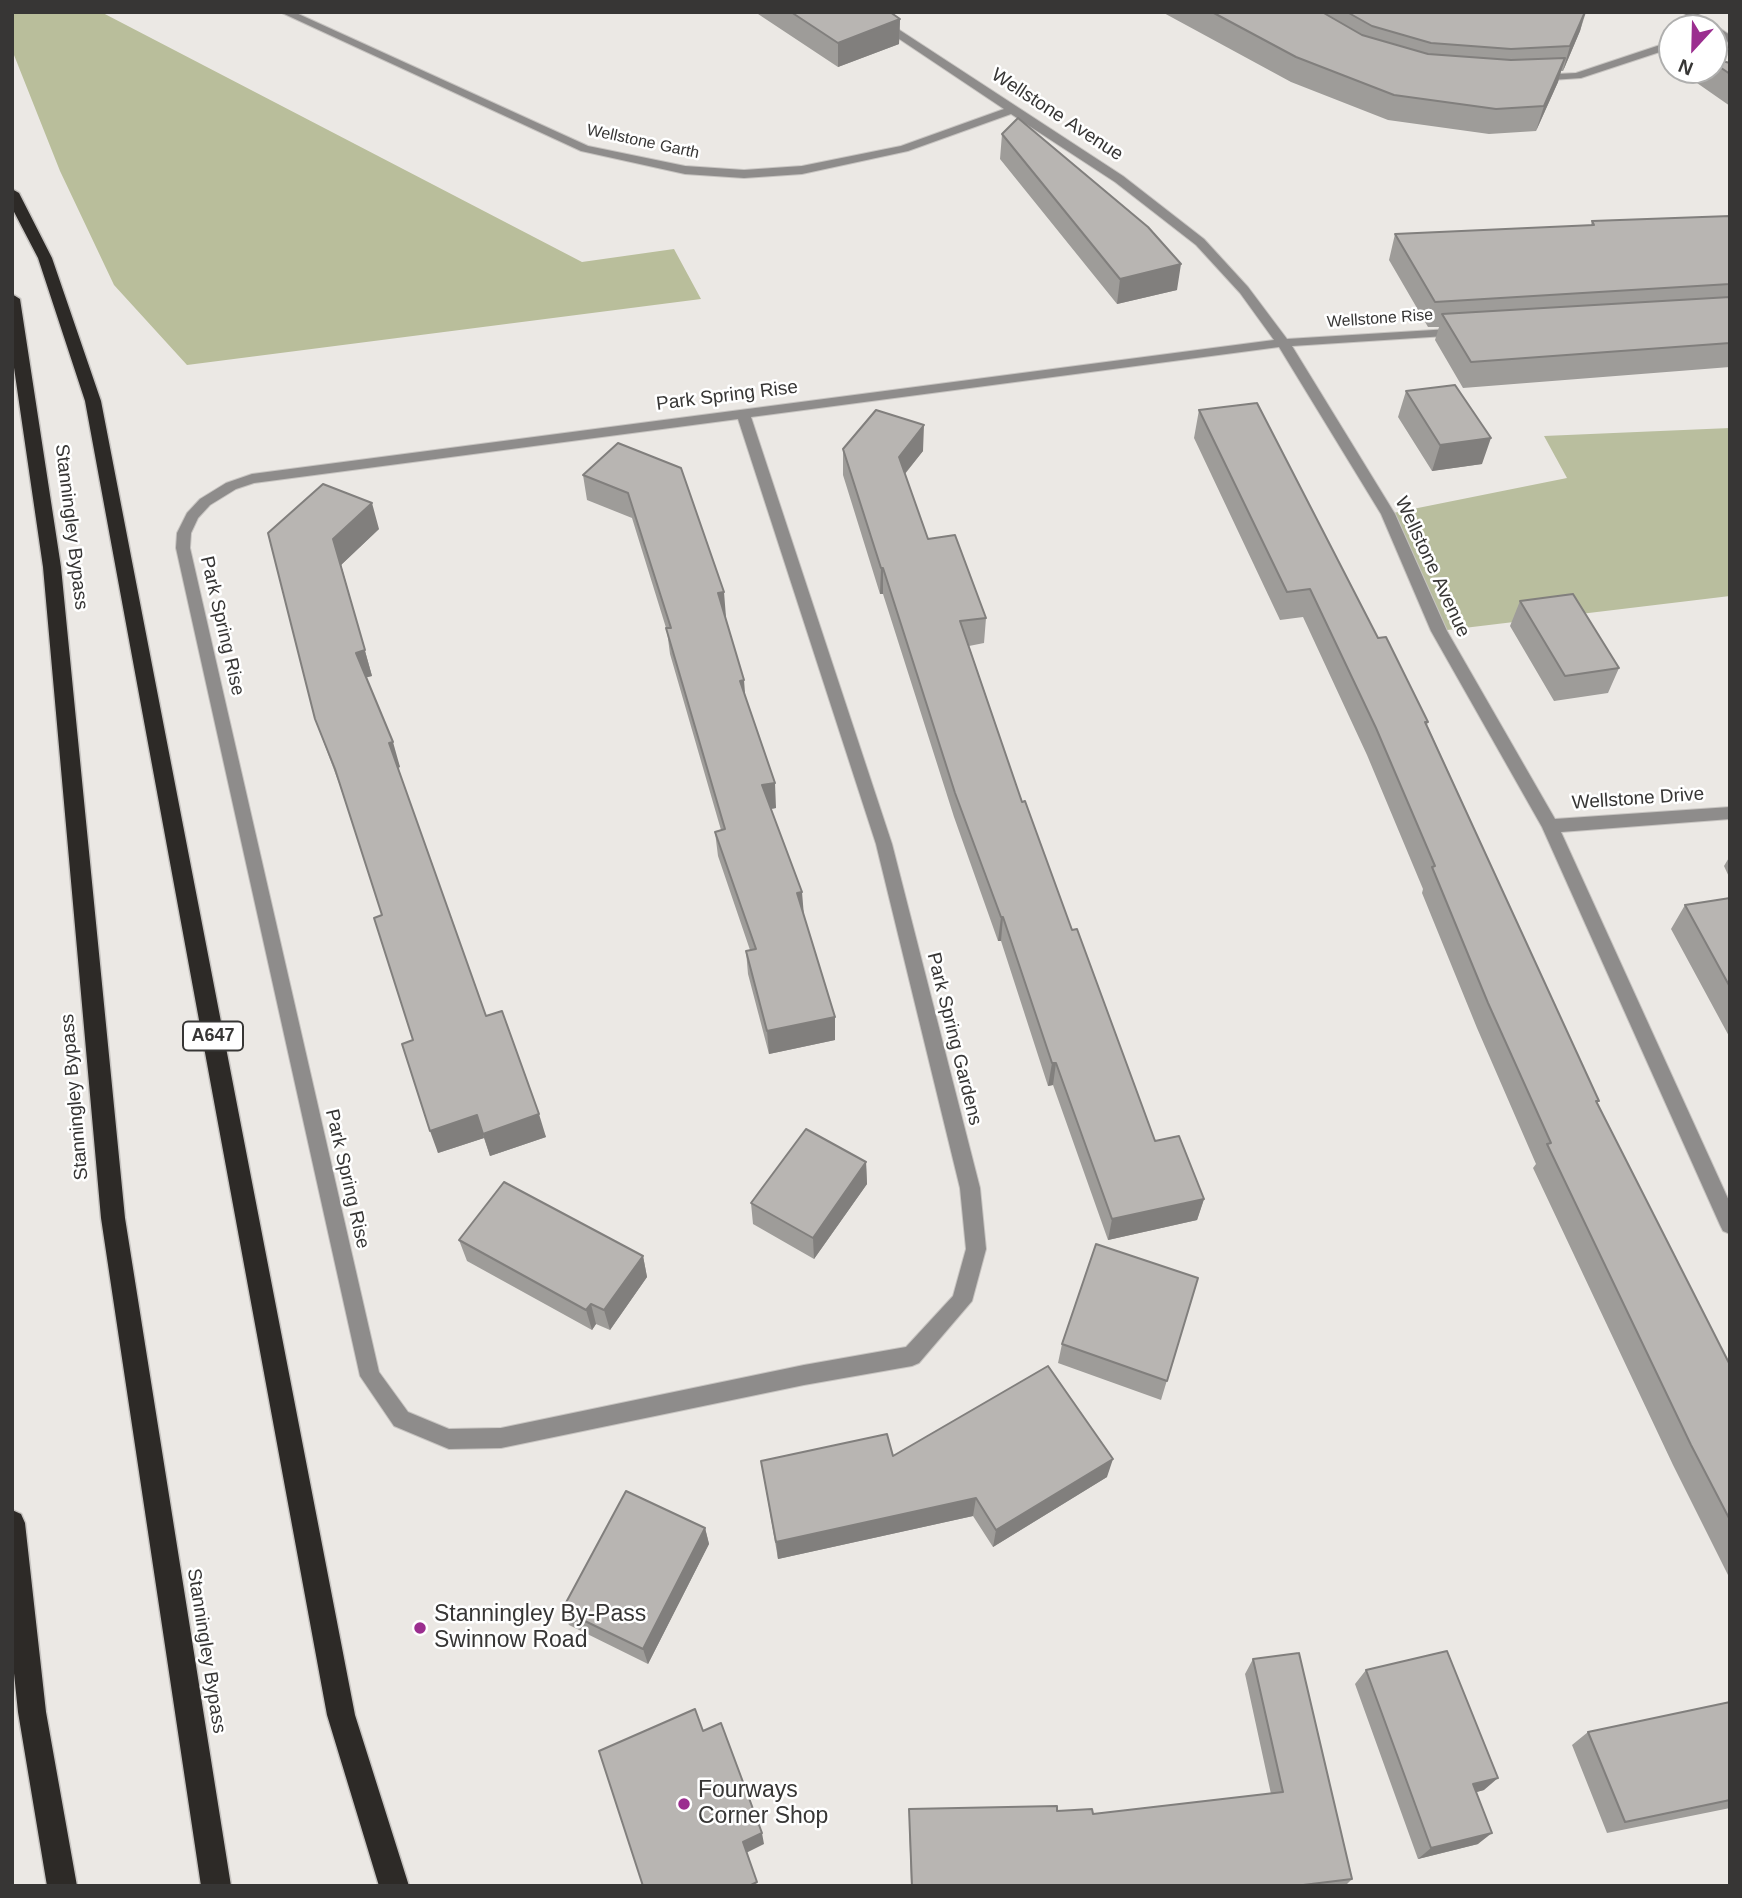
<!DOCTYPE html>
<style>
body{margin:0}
#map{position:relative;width:1742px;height:1898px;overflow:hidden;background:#ebe8e4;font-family:Helvetica,sans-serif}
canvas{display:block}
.frame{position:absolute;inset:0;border:14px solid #373635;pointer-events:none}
.north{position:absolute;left:1658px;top:14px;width:70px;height:70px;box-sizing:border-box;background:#fff;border:2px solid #afafae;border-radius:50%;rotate:202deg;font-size:19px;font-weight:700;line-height:28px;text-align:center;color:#373635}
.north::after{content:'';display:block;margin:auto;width:24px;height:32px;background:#9b2e8f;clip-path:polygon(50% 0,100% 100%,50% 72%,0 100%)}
</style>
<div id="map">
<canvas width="1742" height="1898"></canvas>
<div class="frame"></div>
<div class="north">N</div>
</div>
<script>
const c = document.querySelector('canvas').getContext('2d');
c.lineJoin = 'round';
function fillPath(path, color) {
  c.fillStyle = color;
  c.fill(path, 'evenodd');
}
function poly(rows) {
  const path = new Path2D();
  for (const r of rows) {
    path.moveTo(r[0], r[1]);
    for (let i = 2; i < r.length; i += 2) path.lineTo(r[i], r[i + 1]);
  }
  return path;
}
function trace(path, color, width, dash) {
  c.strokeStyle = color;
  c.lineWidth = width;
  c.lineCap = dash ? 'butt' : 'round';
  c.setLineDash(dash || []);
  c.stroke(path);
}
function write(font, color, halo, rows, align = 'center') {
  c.font = font + ' Helvetica,sans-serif';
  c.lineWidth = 5;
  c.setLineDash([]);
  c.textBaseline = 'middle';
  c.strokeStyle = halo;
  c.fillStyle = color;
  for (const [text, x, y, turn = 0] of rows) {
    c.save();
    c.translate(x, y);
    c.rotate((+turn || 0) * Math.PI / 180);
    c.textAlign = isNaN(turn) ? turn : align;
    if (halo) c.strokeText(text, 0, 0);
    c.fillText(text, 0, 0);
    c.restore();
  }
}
const green = poly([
 [1730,428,1730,596,1439,631,1388,514,1567,478,1544,436]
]);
const forest = poly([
 [12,12,101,12,582,262,674,249,701,299,187,365,114,285,60,171,12,50]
]);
const minor = poly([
 [280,12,294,12,588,146,685,166,744,170,802,166,901,146,1004,109,859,12,872,12,1123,176,1204,239,1248,287,1287,339,1466,328,1467,331,1461,335,1292,346,1395,514,1447,631,1555,819,1730,807,1730,819,1561,832,1730,1203,1730,1234,1723,1231,1720,1225,1542,827,1431,631,1381,514,1279,347,751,417,892,844,980,1188,986,1249,972,1301,919,1363,912,1366,804,1385,501,1448,449,1449,394,1426,360,1376,176,548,177,533,187,513,200,499,226,483,252,474,1274,340,1240,293,1196,245,1115,182,1011,114,908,151,802,174,744,178,685,174,581,151,280,12],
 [738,419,876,844,960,1188,966,1249,953,1296,906,1347,804,1365,501,1428,449,1429,408,1412,379,1372,190,548,191,533,198,518,210,505,236,489,254,483,738,419],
 [1682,12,1695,12,1730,35,1730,43,1714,35,1714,28,1704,28,1682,12],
 [1672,41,1672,48,1581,78,1537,81,1531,78,1537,75,1576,73,1672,41]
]);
const highway = poly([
 [12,189,19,193,52,258,101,401,355,1715,409,1886,379,1886,327,1715,85,401,38,258,12,208,12,189],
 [12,294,20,299,61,567,125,1218,231,1886,201,1886,101,1218,43,567,12,354,12,294],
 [12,1510,21,1514,25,1523,46,1712,77,1886,47,1886,18,1712,12,1654,12,1510]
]);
const wall = poly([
 [755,12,890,12,900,19,899,44,838,67],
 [1162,12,1586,12,1580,31,1563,71,1561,71,1558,82,1536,131,1489,134,1388,120,1291,82],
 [1714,59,1730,63,1730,106,1697,83,1701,70,1714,70],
 [1002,134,1177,290,1117,304,1000,159],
 [1730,216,1730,367,1463,388,1435,340,1439,327,1428,327,1389,260,1395,234,1591,225,1592,221],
 [1406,391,1482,464,1432,471,1398,417],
 [1199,410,1378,638,1428,722,1427,725,1599,1101,1597,1103,1730,1365,1730,1579,1673,1465,1533,1168,1536,1164,1477,1028,1422,893,1423,889,1367,755,1303,617,1280,620,1194,438],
 [618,443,726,617,725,618,745,695,776,808,771,809,804,916,835,1040,769,1054,748,974,746,951,750,950,718,856,715,832,721,830,670,654,667,631,632,518,587,500,583,475],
 [843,449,923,451,905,474,928,539,986,618,984,643,969,646,1022,802,1155,1141,1204,1199,1197,1220,1108,1240,1053,1085,1048,1086,1001,941,998,941,954,817,883,594,880,594,843,475],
 [379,529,341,565,372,676,366,677,400,767,398,768,486,1016,546,1137,490,1156,484,1138,438,1153,413,1040,382,915,340,786,315,719,268,533],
 [1520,601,1619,668,1608,693,1554,701,1510,626],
 [1730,856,1730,879,1724,866],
 [1730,898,1730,1038,1671,929,1685,905],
 [866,1162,867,1184,814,1259,753,1224,751,1203],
 [459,1240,643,1256,647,1277,610,1330,596,1324,592,1330,467,1261],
 [1198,1278,1161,1400,1058,1363,1062,1344],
 [893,1456,1107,1477,993,1547,973,1516,778,1559,761,1461],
 [705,1528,709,1544,648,1664,569,1625,562,1610],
 [1253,1659,1352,1879,1345,1886,911,1886,909,1821,909,1809,1057,1811,1093,1814,1271,1794,1245,1674],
 [1366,1670,1484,1790,1476,1792,1478,1844,1418,1859,1355,1684],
 [1730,1702,1730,1808,1607,1833,1572,1745,1588,1732]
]);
const shadedWall = poly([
 [1585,12,1580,31,1563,71,1570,46],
 [900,19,899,44,838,67,838,43],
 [1565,58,1558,82,1536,131,1544,106],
 [1181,264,1177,290,1117,304,1120,279],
 [924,425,923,451,898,482,899,457],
 [1491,438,1482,464,1432,471,1440,445],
 [372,503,379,529,341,565,372,676,364,678,356,653,333,539],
 [881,568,883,568,883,594,880,594],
 [724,592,726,617,720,619,718,593],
 [744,680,746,706,740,681],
 [393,742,400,767,397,768,389,743],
 [775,783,776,808,764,810,762,785],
 [802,892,804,916,797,893],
 [1001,917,1003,917,1001,941,998,941],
 [835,1017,835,1040,769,1054,767,1031],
 [1052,1063,1056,1063,1053,1085,1048,1086],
 [539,1114,546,1137,490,1156,483,1134],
 [477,1115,484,1138,438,1153,430,1131],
 [866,1162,867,1184,814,1259,813,1238],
 [1204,1199,1197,1220,1108,1240,1112,1219],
 [643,1256,647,1277,610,1330,604,1310],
 [591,1304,596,1324,592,1330,586,1310],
 [1113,1459,1107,1477,993,1547,996,1530],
 [976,1498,973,1516,778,1559,776,1542],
 [705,1528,709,1544,648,1664,643,1649],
 [1498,1778,1484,1790,1459,1797,1473,1784],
 [762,1833,764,1844,746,1853,743,1842],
 [1492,1833,1478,1844,1418,1859,1431,1848]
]);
const building = poly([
 [791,12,890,12,900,19,838,43,791,12],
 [1212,12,1322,12,1362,35,1428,54,1511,60,1565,58,1544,106,1496,109,1394,95,1296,57,1212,12],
 [1347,12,1585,12,1570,46,1511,49,1431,43,1372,26,1347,12],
 [1714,59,1730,63,1730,74,1714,63,1714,59],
 [1018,118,1148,227,1181,264,1120,279,1002,134,1018,118],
 [1730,216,1730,284,1435,302,1395,234,1594,225,1592,221,1730,216],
 [1730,297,1730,343,1471,362,1442,314,1730,297],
 [1455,385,1491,438,1440,445,1406,391,1455,385],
 [1257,403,1378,638,1386,637,1428,722,1425,722,1599,1101,1596,1101,1730,1365,1730,1520,1691,1445,1547,1144,1551,1143,1488,1003,1432,867,1435,866,1376,728,1310,589,1287,592,1199,410,1257,403],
 [876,410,924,425,899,457,928,539,955,535,986,618,960,621,1022,802,1025,801,1072,930,1077,929,1155,1141,1179,1136,1204,1199,1112,1219,1056,1063,1052,1063,1003,917,1001,917,955,793,883,568,881,568,843,449,876,410],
 [618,443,681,468,724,592,718,593,744,680,740,681,775,783,762,785,802,892,797,893,835,1017,767,1031,746,951,756,949,715,832,725,829,666,628,671,628,628,493,583,475,618,443],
 [323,484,372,503,333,539,365,650,356,653,393,742,389,743,486,1016,502,1011,539,1114,483,1134,477,1115,430,1131,402,1044,413,1040,374,918,382,915,335,769,315,719,268,533,323,484],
 [1573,594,1619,668,1565,676,1520,601,1573,594],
 [1730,898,1730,987,1685,905,1730,898],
 [806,1129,866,1162,813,1238,751,1203,806,1129],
 [504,1182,643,1256,604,1310,591,1304,586,1310,459,1240,504,1182],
 [1096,1244,1198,1278,1167,1381,1062,1344,1096,1244],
 [1048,1366,1113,1459,996,1530,976,1498,776,1542,761,1461,887,1434,893,1456,1048,1366],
 [626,1491,705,1528,643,1649,562,1610,626,1491],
 [1447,1651,1498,1778,1473,1784,1492,1833,1431,1848,1366,1670,1447,1651],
 [1299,1653,1352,1879,1295,1886,912,1886,909,1809,1057,1806,1057,1811,1092,1809,1093,1814,1283,1792,1253,1659,1299,1653],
 [1730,1702,1730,1800,1625,1822,1588,1732,1730,1702],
 [695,1709,703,1731,721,1723,762,1833,743,1842,757,1882,749,1886,643,1886,599,1751,695,1709]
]);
const markers = [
 [420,1628,7,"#9b2e8f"],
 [684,1804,7,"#9b2e8f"]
];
const farStreetnames = [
 ["Wellstone Garth",643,142,12],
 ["Wellstone Rise",1380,319,-4]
];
const shields = [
 [213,1036,60]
];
const shieldNames = [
 ["A647",213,1036]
];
const streetNames = [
 ["Wellstone Avenue",1057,115,33],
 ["Park Spring Rise",727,396,-7],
 ["Stanningley Bypass",71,527,83],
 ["Wellstone Avenue",1432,567,65],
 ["Park Spring Rise",222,626,77],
 ["Wellstone Drive",1638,799,-4],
 ["Park Spring Gardens",954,1039,76],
 ["Stanningley Bypass",75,1097,-95],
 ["Park Spring Rise",347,1179,77],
 ["Stanningley Bypass",206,1651,81]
];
const nearPoinames = [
 ["Stanningley By-Pass",434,1615],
 ["Swinnow Road",434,1641],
 ["Fourways",698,1791],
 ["Corner Shop",698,1817]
];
fillPath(green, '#b9be9e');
fillPath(forest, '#b9be9b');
trace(minor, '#c7c4c1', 2);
trace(highway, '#c7c4c1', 3);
fillPath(minor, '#8e8c8b');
fillPath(highway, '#2d2a27');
fillPath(wall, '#9e9c99');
fillPath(shadedWall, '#817f7d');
fillPath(building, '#b8b5b2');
trace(building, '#817f7d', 2);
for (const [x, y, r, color] of markers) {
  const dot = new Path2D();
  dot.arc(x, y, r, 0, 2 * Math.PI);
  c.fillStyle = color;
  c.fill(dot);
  trace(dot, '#fff', 2.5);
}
write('16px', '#373635', '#fff', farStreetnames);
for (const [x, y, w] of shields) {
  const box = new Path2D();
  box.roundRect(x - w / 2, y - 14.5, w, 29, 5);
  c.fillStyle = '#fff';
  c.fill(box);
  trace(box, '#373635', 2);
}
write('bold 18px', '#373635', null, shieldNames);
write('19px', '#373635', '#fff', streetNames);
write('23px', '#373635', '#fff', nearPoinames, 'left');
</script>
